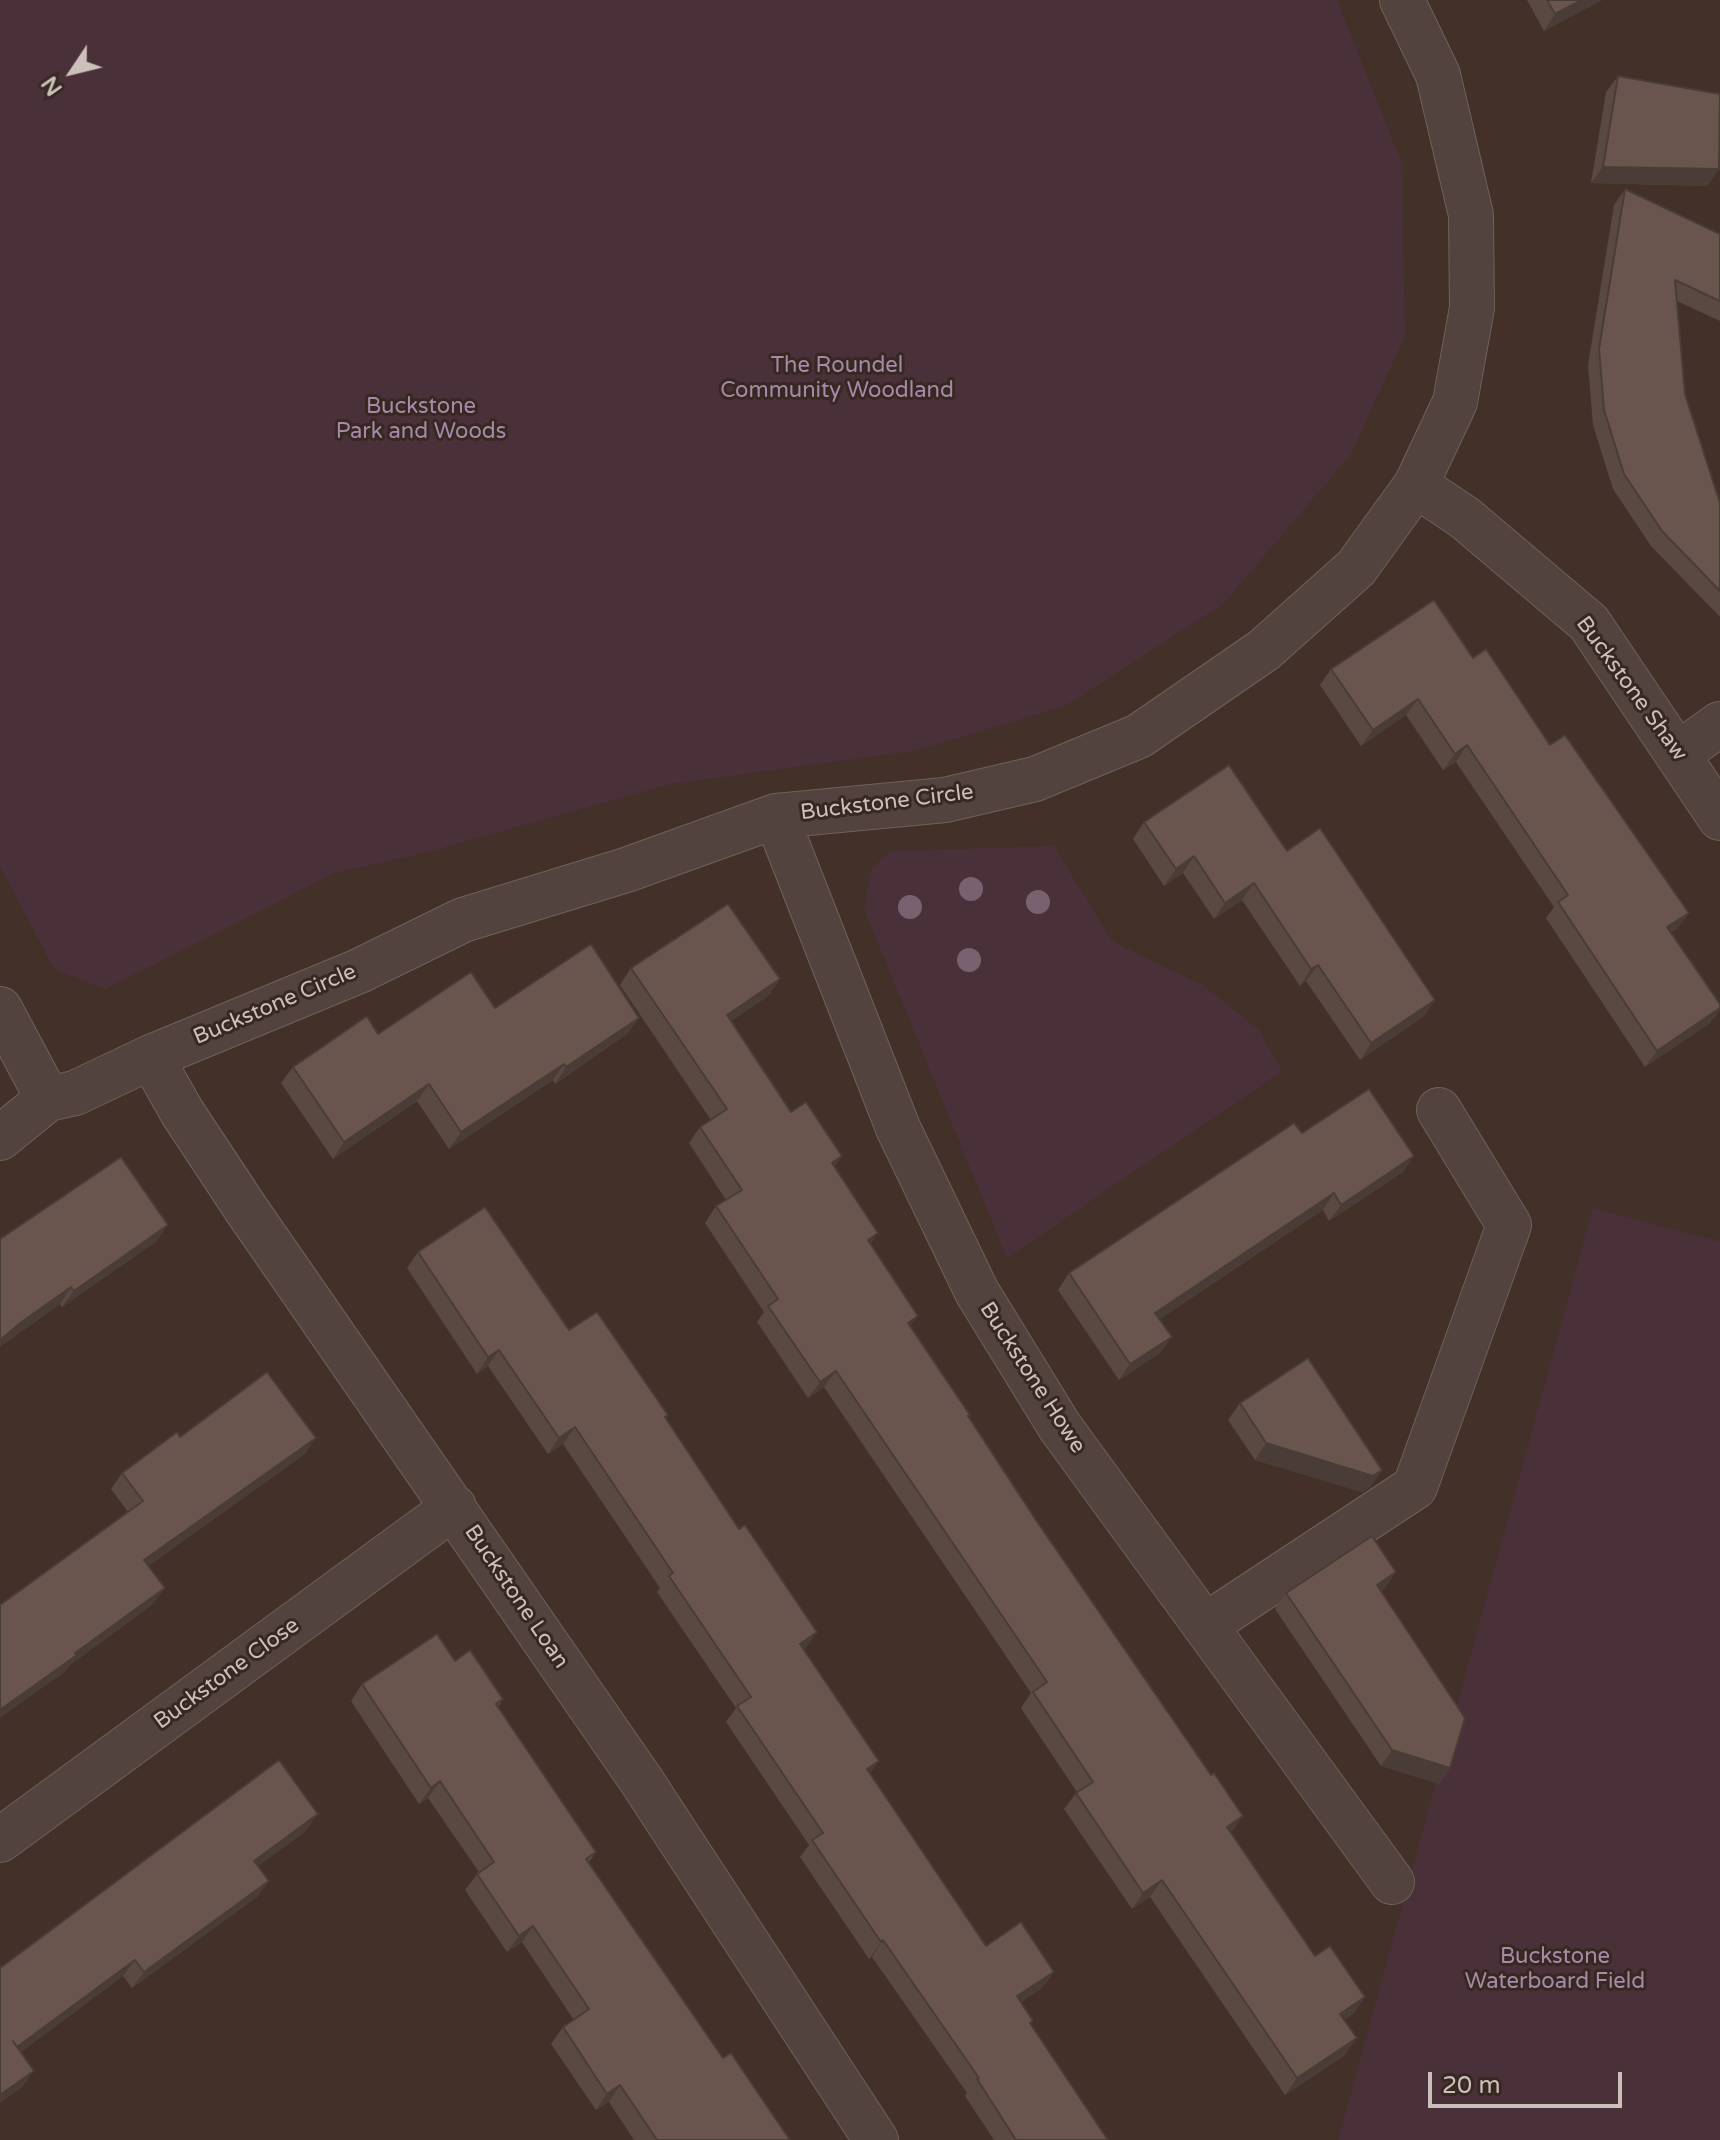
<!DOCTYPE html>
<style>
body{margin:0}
#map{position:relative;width:1720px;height:2140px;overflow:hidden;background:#423029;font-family:"Varela Round",sans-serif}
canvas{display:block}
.north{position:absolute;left:32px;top:32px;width:80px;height:80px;-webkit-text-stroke:6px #382822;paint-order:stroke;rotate:235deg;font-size:22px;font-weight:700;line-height:32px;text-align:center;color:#ccc0bb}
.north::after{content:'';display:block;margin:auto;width:28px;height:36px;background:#ccc0bb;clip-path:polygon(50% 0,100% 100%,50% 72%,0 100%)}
.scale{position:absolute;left:1428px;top:2072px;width:194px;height:36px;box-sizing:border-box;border:4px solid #ccc0bb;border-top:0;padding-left:10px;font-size:24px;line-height:28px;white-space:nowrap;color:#ccc0bb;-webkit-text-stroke:6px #382822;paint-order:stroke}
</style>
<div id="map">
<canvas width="1720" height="2140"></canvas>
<div class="north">N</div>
<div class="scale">20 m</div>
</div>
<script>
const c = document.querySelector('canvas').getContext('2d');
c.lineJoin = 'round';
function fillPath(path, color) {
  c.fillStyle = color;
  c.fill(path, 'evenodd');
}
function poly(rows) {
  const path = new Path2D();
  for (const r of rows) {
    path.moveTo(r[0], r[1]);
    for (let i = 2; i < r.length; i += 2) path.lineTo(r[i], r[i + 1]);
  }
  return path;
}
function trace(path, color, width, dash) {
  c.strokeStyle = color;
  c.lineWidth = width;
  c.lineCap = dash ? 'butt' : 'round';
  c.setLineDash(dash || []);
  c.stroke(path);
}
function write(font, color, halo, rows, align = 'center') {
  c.font = font + ' "Varela Round",sans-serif';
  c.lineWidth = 6;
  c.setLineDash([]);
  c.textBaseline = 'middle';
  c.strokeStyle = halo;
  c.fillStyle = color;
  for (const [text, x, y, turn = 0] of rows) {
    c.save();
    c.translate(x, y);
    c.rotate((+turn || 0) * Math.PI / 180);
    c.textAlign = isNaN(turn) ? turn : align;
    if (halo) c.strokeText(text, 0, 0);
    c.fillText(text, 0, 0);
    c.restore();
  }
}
const green = poly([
 [0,0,1337,0,1402,164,1405,336,1351,454,1223,604,1065,706,914,751,671,784,424,853,335,873,105,989,54,969,0,866],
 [1054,846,1112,941,1204,986,1258,1029,1282,1071,1007,1258,864,909,871,869,890,851],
 [1593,1208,1720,1242,1720,2140,1338,2140]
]);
const minor = poly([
 [1416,485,1465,518,1589,623,1720,818],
 [1678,754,1720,724],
 [776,816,898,1128,977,1292,1060,1427,1392,1882],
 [0,1009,48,1099],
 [151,1057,182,1112,246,1209,641,1780,876,2140],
 [0,1138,48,1099,75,1093,151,1057,359,971,463,920,626,870,776,816,945,800,1035,779,1139,736,1264,650,1356,568,1416,485,1455,402,1472,308,1471,215,1438,75,1402,0],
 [1206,1625,1415,1487,1509,1225,1439,1110],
 [0,1840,454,1507]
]);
const trees = [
 [971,889],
 [1038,902],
 [910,907],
 [969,960]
];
const wall = poly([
 [1527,0,1602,0,1544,31],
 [1618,76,1708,186,1591,183,1606,92],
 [1625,189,1720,234,1720,321,1677,301,1685,394,1720,503,1720,617,1651,546,1613,489,1593,425,1588,365,1614,205],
 [1473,658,1550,745,1689,913,1677,929,1671,933,1720,1004,1720,1009,1710,1023,1645,1067,1546,918,1554,907,1456,762,1443,770,1406,715,1361,746,1320,685,1331,669],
 [1144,822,1287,851,1435,1000,1424,1016,1360,1060,1306,981,1300,986,1242,900,1214,919,1183,873,1164,886,1133,839],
 [631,968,780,979,768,996,731,1021,791,1112,842,1156,834,1167,910,1327,1231,1833,1315,1956,1365,1997,1353,2014,1344,2020,1345,2055,1285,2095,1150,1897,1132,1909,1064,1809,1077,1792,1021,1708,1031,1693,824,1387,808,1398,757,1322,764,1312,705,1223,716,1206,726,1200,689,1143,700,1127,711,1120,620,985],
 [495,1008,639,1018,627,1034,555,1084,553,1080,449,1149,417,1101,333,1159,281,1083,293,1067,378,1034],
 [1302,1133,1403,1172,1329,1221,1323,1210,1160,1319,1160,1353,1119,1380,1058,1290,1069,1273],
 [0,1239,157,1241,62,1307,60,1304,12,1338],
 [418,1252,569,1330,666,1418,806,1648,804,1650,870,1774,986,1946,1054,1972,1042,1988,1021,2002,1031,2024,1108,2140,994,2140,965,2096,967,2093,872,1957,869,1959,800,1857,809,1845,726,1722,736,1708,657,1592,660,1588,563,1444,548,1454,488,1366,477,1374,407,1268],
 [1240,1403,1382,1470,1370,1487,1362,1492,1255,1460,1228,1420],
 [305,1454,148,1566,153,1604,70,1665,65,1672,128,1512,111,1489,122,1473],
 [1385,1588,1381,1591,1450,1768,1439,1784,1381,1766,1275,1609,1286,1593],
 [455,1661,503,1699,498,1707,596,1852,589,1862,723,2058,790,2140,634,2140,609,2102,596,2110,551,2044,563,2027,574,2020,522,1942,507,1952,465,1890,479,1872,428,1798,419,1804,351,1701,362,1684],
 [306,1831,258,1866,269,1881,257,1897,132,1988,123,1976,21,2052,34,2071,22,2087,0,2103,0,1968]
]);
const shadedWall = poly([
 [1582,0,1602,0,1544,31,1555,14],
 [1603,167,1719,169,1708,186,1591,183],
 [1418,699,1406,715,1361,746,1373,730],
 [1467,745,1456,762,1443,770,1455,754],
 [1194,856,1183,873,1164,886,1176,869],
 [1254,883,1242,900,1214,919,1225,903],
 [1689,913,1677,929,1656,943,1667,927],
 [1318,965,1306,981,1300,986,1311,969],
 [780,979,768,996,715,1031,727,1015],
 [1435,1000,1424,1016,1360,1060,1371,1043],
 [1720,1008,1710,1023,1645,1067,1657,1051],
 [639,1018,627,1034,555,1084,566,1067],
 [564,1064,553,1080,449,1149,461,1132],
 [429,1084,417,1101,333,1159,344,1142],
 [842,1156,830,1173,832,1163],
 [1414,1156,1403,1172,1329,1221,1341,1205],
 [1334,1193,1323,1210,1144,1330,1155,1313],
 [168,1225,157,1241,62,1307,74,1291],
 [878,1233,867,1249,868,1240],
 [71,1287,60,1304,0,1347,0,1340,23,1321],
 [918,1316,906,1332,908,1323],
 [1172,1337,1160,1353,1119,1380,1130,1364],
 [499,1350,488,1366,477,1374,488,1357],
 [836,1371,824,1387,808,1398,820,1382],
 [575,1427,563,1444,548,1454,559,1438],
 [316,1438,305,1454,133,1577,144,1560],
 [1266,1443,1382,1470,1370,1487,1362,1492,1255,1460],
 [1396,1572,1385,1588,1366,1601,1377,1585],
 [165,1588,153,1604,70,1665,65,1672,0,1718,0,1710,75,1653],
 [817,1632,806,1648,788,1660,800,1644],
 [1392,1750,1450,1768,1439,1784,1381,1766],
 [879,1761,867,1778,867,1769],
 [440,1781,428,1798,419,1804,431,1788],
 [318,1814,306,1831,242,1878,254,1861],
 [1243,1816,1232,1832,1227,1827],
 [1162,1880,1150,1897,1132,1909,1143,1893],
 [269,1881,257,1897,132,1988,144,1972],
 [533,1926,522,1942,507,1952,519,1936],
 [883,1940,872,1957,869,1959,881,1942],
 [135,1960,123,1976,6,2063,17,2047],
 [1054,1972,1042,1988,1005,2012,1017,1996],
 [1365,1997,1353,2014,1328,2031,1340,2014],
 [1357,2038,1345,2055,1285,2095,1297,2078],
 [34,2071,22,2087,0,2103,0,2095],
 [620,2085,609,2102,596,2110,607,2094]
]);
const building = poly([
 [1547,0,1582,0,1555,14,1547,0],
 [1618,76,1720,94,1719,169,1603,167,1618,76],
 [1625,189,1720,234,1720,301,1675,280,1685,394,1720,503,1720,591,1662,531,1624,474,1604,410,1599,349,1625,189],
 [1434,600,1473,658,1486,649,1550,745,1565,735,1689,913,1667,927,1720,1004,1720,1008,1657,1051,1558,902,1568,895,1467,745,1455,754,1418,699,1373,730,1331,669,1434,600],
 [1229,765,1287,851,1320,828,1435,1000,1371,1043,1318,965,1311,969,1254,883,1225,903,1194,856,1176,869,1144,822,1229,765],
 [728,904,780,979,727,1015,791,1112,806,1102,842,1156,832,1163,878,1233,868,1240,918,1316,908,1323,970,1415,968,1416,1036,1520,1211,1775,1214,1773,1243,1816,1227,1827,1315,1956,1330,1946,1365,1997,1340,2014,1357,2038,1297,2078,1162,1880,1143,1893,1076,1793,1093,1782,1033,1692,1047,1682,836,1371,820,1382,768,1306,778,1299,716,1206,742,1190,700,1127,727,1109,631,968,728,904],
 [591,944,639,1018,566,1067,564,1064,461,1132,429,1084,344,1142,293,1067,367,1016,378,1034,471,972,495,1008,591,944],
 [1369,1089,1414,1156,1341,1205,1334,1193,1155,1313,1172,1337,1130,1364,1069,1273,1294,1123,1302,1133,1369,1089],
 [121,1157,168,1225,74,1291,71,1287,23,1321,0,1340,0,1239,121,1157],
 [485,1207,569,1330,597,1312,668,1415,665,1417,739,1529,745,1525,817,1632,800,1644,879,1761,867,1769,986,1946,1021,1922,1054,1972,1017,1996,1033,2021,1030,2023,1108,2140,1016,2140,977,2079,979,2078,883,1940,881,1942,812,1840,823,1833,737,1706,751,1697,669,1576,673,1573,575,1427,559,1438,499,1350,488,1357,418,1252,485,1207],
 [1308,1358,1382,1470,1373,1476,1266,1443,1240,1403,1308,1358],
 [267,1372,316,1438,144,1560,165,1588,75,1653,77,1655,0,1710,0,1605,143,1501,122,1473,177,1432,180,1437,267,1372],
 [1372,1536,1396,1572,1377,1585,1465,1718,1450,1768,1392,1750,1286,1593,1372,1536],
 [437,1634,455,1661,470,1650,503,1699,496,1704,596,1852,586,1859,723,2058,731,2053,790,2140,657,2140,620,2085,607,2094,563,2027,589,2009,533,1926,519,1936,477,1874,494,1862,440,1781,431,1788,362,1684,437,1634],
 [279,1760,318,1814,254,1861,269,1881,144,1972,135,1960,17,2047,13,2041,34,2071,0,2095,0,1968,279,1760]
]);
const parkNames = [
 ["The Roundel",837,366],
 ["Community Woodland",837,391],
 ["Buckstone",421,407],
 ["Park and Woods",421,432],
 ["Buckstone",1555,1957],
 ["Waterboard Field",1555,1982]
];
const streetNames = [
 ["Buckstone Shaw",1631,689,54],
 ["Buckstone Circle",887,803,-7],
 ["Buckstone Circle",275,1005,-23],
 ["Buckstone Howe",1032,1378,57],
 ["Buckstone Loan",516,1597,56],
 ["Buckstone Close",227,1674,-36]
];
fillPath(green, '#4a3139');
trace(minor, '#6f615c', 46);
trace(minor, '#52433e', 44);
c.fillStyle = '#7a6170';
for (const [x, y] of trees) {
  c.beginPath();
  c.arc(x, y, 12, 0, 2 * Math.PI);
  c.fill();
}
fillPath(wall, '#5a4943');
fillPath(shadedWall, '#4a3c37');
fillPath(building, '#69554e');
trace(building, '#4a3c37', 2);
write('22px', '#a789aa', '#382822', parkNames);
write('22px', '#ccc0bb', '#382822', streetNames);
</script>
